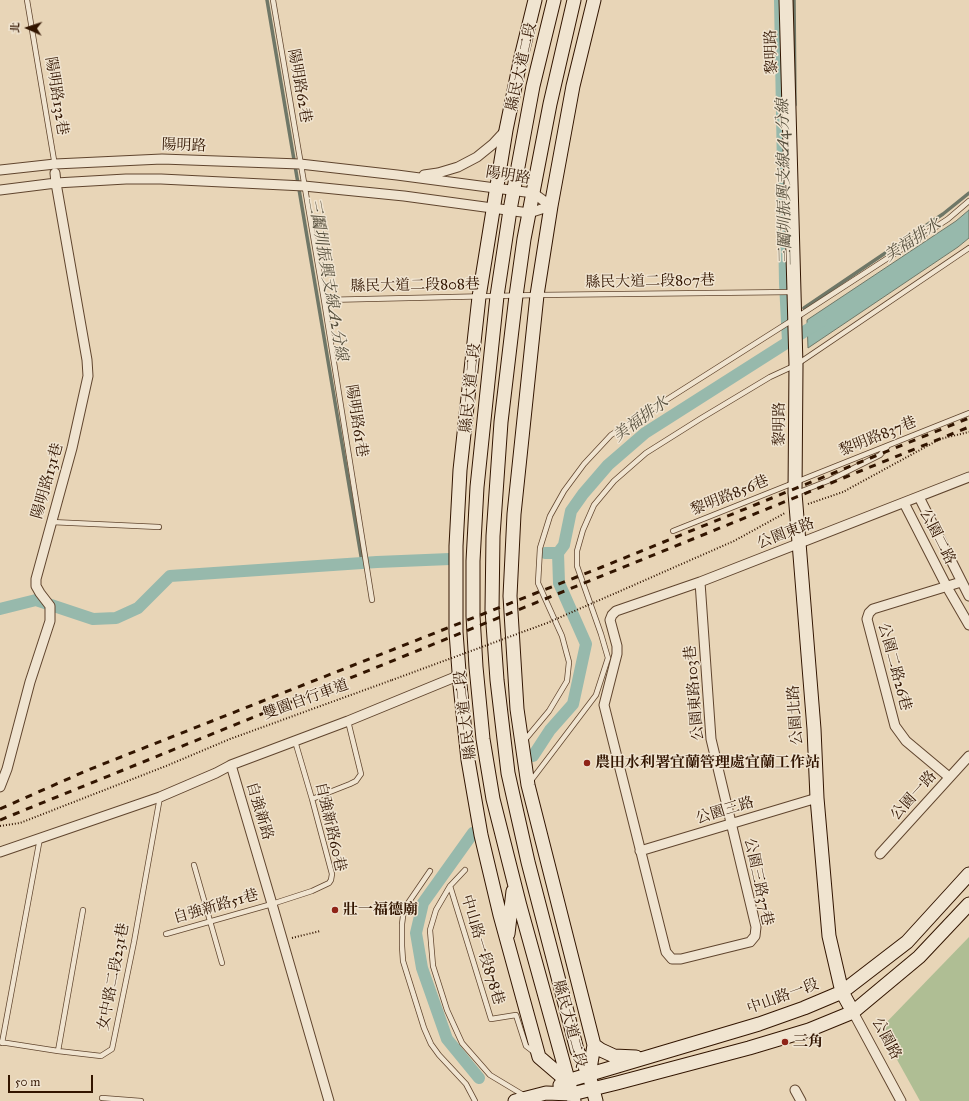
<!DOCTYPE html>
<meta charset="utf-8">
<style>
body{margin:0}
#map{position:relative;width:969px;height:1101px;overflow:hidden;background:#e8d5b7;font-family:"IM FELL Great Primer","Noto Serif TC",serif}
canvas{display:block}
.north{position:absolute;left:8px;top:8px;width:40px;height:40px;-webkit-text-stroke:3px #f0e4d0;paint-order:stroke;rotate:273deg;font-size:11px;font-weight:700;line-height:16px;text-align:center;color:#321500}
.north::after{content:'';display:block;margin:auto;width:14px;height:18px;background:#321500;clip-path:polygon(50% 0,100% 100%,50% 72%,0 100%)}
.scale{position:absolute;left:8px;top:1075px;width:85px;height:18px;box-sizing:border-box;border:2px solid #321500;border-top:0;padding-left:5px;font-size:12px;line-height:14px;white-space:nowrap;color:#321500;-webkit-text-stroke:3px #f0e4d0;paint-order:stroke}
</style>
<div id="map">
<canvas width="969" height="1101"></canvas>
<div class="north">北</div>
<div class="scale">50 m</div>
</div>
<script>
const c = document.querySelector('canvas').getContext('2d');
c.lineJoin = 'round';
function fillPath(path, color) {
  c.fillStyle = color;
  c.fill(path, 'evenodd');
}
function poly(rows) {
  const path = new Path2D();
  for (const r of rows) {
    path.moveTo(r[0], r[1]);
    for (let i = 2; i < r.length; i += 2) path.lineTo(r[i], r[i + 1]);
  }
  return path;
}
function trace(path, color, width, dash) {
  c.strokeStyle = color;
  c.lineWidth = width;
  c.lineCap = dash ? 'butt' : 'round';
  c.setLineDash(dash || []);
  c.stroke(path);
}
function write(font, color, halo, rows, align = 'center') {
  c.font = font + ' "IM FELL Great Primer","Noto Serif TC",serif';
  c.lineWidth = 3;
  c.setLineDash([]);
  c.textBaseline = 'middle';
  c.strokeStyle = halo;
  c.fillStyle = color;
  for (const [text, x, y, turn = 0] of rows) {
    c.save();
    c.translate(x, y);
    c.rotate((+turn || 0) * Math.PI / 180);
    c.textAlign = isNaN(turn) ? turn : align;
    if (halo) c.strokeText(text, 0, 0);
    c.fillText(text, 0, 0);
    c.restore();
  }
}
const green = poly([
 [969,937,969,1101,920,1101,880,1029]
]);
const water = poly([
 [969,210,969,238,958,247,808,348,807,320,956,221,969,210]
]);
const stream = poly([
 [267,0,362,562],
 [794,0,795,105],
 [804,308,943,214,969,193]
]);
const canal = poly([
 [780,0,785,283,788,342],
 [545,553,558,553],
 [0,609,36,600,93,619,116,618,138,608,170,576,377,562,450,559],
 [533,756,550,730,573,704,586,644,559,583,558,553,564,545,571,511,583,494,608,465,645,433,821,321],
 [473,833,423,903,416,933,422,968,447,1039,479,1078]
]);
const path = poly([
 [808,504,843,492,940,439,969,432],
 [618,592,734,541,785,513],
 [0,826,20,823,166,766,230,739,392,680],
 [292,938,320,931]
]);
const lane = poly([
 [27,0,55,166],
 [273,0,324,300,372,600],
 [324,300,537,295,793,292],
 [797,493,830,480,880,455,887,447],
 [51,522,159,527],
 [673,531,969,413],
 [524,741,549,711,567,681,569,662,566,651,562,636,538,583,540,548,550,516,564,491,584,464,611,435,794,319,948,219,969,201],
 [530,782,596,695,608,658,601,634,577,566,577,551,583,530,594,505,614,481,646,453,700,419,770,377,796,365,969,248],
 [312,799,350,784,356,781,361,774,348,721],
 [194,865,222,963],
 [465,870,450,886,436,910,430,930,433,966,447,1010,462,1043,490,1075,525,1096],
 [430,871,404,909,402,924,402,946,403,961,424,1028,431,1044,439,1055,466,1084,475,1101],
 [450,886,491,1019,516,1015,526,1046,535,1053],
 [166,934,272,904,312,891,329,883,331,880,332,874,312,799,295,741],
 [0,1042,58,1051,101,1056,112,1049,134,942,160,797],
 [2,1043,40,838],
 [58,1051,83,910],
 [102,1098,141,1101]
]);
const street = poly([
 [0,170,55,164,162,159,300,164,397,175,533,193,551,206],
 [424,175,438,173,458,167,477,157,493,144,505,131],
 [0,190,56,183,126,179,161,179,304,186,404,196,529,213,551,206],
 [919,497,969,596],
 [904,503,947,587,969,625],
 [700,582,711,739,756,927,755,936,750,942,681,959,672,959,666,952,604,705,617,654,617,646,610,620,612,615,616,611,700,582,969,477],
 [231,765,348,721,460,675],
 [949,777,906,741,895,726,867,619,869,613,873,609,961,582],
 [0,787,7,769,30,682,50,621,50,606,40,593,36,586,36,579,72,448,88,376,87,360,56,183,55,173],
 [640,851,817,798],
 [0,852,160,797,216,773,231,765,272,904,329,1101],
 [880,854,969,756],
 [853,1012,901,1101],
 [795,1090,801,1101]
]);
const secondary = poly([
 [535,0,521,57,506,130,479,297,460,470,456,546,456,632,460,685,468,760,481,835,500,915,539,1057,567,1081],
 [554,0,533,86,510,210,497,296,477,487,473,561,473,616,476,667,483,739,493,799,520,906,574,1101],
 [574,0,550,104,524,239,516,296,501,422,493,536,492,610,497,680,508,773,528,862,577,1050,589,1075,596,1101],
 [786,0,796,365,795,493,814,729,817,798,829,936,842,992,853,1012],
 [508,934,513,891],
 [594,1045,601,1050,614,1056,636,1057],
 [589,1075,594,1045,528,785,517,709,510,596,514,514,537,295,551,206,573,86,594,0],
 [560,1085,567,1081,759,1024,804,1008,842,992,907,942,969,874],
 [515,1101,546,1093,572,1094,617,1083,749,1048,809,1030,853,1012,919,957,969,904]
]);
const rail = poly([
 [0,809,88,770,602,567,969,418],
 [0,820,969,427]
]);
const pathBridge = poly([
 [392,680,547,623,618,592]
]);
const markers = [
 [587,763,4,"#8f2418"],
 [335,910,4,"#8f2418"],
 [785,1042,4,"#8f2418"]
];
const streetNames = [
 ["黎明路",772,52,-92],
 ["縣民大道二段",522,67,-77],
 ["陽明路62巷",299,86,80],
 ["陽明路132巷",56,96,81],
 ["陽明路",184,146,2],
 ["陽明路",508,176,9],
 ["縣民大道二段807巷",650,282,-1],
 ["縣民大道二段808巷",415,286,-1],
 ["縣民大道二段",471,388,-84],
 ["陽明路61巷",356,421,81],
 ["黎明路",780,424,-90],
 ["黎明路837巷",878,437,-22],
 ["陽明路131巷",48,481,-74],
 ["黎明路856巷",730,496,-22],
 ["公園東路",786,534,-21],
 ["公園二路",937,537,63],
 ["公園二路26巷",894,667,75],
 ["公園東路103巷",695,693,-95],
 ["雙園自行車道",306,700,-20],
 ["縣民大道二段",466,715,-97],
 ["公園北路",796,715,-94],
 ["公園一路",914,796,-48],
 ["自強新路",259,811,73],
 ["公園三路",725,811,-17],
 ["自強新路60巷",330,827,77],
 ["公園三路37巷",758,882,78],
 ["自強新路51巷",216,907,-16],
 ["中山路一段878巷",482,950,73],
 ["女中路二段231巷",114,977,-79],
 ["中山路一段",783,997,-20],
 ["縣民大道二段",569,1024,75],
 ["公園路",886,1039,62]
];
const poiNames = [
 ["農田水利署宜蘭管理處宜蘭工作站",595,763],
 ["壯一福德廟",343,910],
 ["三角",793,1042]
];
const waterNames = [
 ["三鬮圳振興支線A4分線",785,182,-91],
 ["美福排水",913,241,-33],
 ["三鬮圳振興支線A2分線",327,279,80],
 ["美福排水",641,420,-36]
];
fillPath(green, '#afbe94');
fillPath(water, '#97b9ac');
trace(water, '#6f7767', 1);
trace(stream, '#6f7767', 3.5);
trace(canal, '#97b9ac', 12);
trace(lane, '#60452e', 6);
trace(street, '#60452e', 11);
trace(secondary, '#321500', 15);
trace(path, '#321500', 2, [1, 2]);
trace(lane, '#f0e4d0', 4.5);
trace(street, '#f0e4d0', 9);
trace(secondary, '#f0e4d0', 13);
trace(rail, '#321500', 3, [7, 7]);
trace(pathBridge, '#321500', 2, [1, 2]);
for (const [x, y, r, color] of markers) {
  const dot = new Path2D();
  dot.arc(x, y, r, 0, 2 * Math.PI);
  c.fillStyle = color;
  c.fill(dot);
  trace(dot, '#f0e4d0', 1.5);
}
write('15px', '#321500', '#f0e4d0', streetNames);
write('bold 15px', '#321500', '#f0e4d0', poiNames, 'left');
write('italic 16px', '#554e3c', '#f0e4d0', waterNames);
</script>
